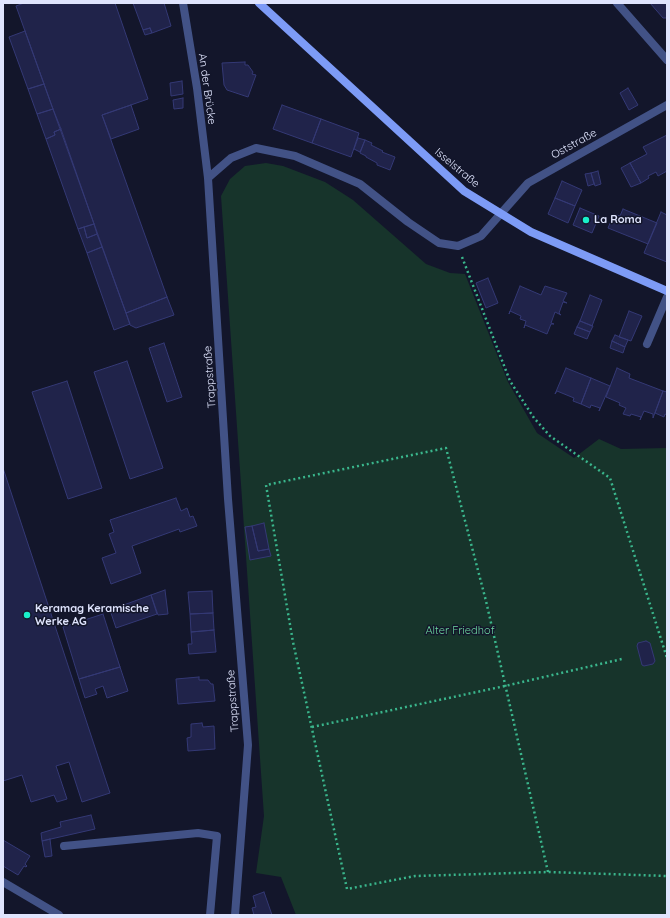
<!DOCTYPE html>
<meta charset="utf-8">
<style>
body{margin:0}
#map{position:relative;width:670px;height:918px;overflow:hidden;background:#13162b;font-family:Quicksand,sans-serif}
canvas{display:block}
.frame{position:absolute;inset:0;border:4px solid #dfe4fd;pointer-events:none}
</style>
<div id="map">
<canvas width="670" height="918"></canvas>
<div class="frame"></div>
</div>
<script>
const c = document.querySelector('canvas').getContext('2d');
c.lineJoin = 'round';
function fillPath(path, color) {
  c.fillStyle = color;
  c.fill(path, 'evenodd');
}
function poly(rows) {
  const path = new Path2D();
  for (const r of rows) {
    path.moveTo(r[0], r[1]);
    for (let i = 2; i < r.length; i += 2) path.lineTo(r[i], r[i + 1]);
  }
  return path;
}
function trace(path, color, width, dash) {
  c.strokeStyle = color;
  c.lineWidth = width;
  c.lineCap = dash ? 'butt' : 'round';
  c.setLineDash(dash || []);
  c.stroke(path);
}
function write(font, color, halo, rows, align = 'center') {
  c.font = font + ' Quicksand,sans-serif';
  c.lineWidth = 3;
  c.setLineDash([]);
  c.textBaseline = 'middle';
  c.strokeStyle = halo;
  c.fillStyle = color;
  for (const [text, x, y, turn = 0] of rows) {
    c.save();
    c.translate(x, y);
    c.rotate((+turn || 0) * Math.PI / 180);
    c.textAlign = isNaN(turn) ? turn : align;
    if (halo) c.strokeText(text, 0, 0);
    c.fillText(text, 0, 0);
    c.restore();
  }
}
const green = poly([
 [266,163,283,166,325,182,353,200,426,264,450,273,465,274,508,382,537,433,574,458,599,439,621,449,667,448,667,915,296,915,281,877,256,873,264,816,221,196,230,179,245,166]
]);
const building = poly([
 [24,3,115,3,148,99,102,115,167,297,126,313,16,6,24,3],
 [133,3,164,3,171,26,152,33,150,28,143,30,133,3],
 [650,3,667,3,667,18,663,18,650,3],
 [150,28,152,33,145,35,143,30,150,28],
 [25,31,44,84,28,89,9,37,25,31],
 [245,62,245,65,248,65,253,72,252,74,256,75,248,97,227,90,224,85,222,63,245,62],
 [182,81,183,94,171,96,170,83,182,81],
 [44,84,53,109,37,114,28,89,44,84],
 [628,88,638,105,629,110,620,93,628,88],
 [183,98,183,108,174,109,173,100,183,98],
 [131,105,139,129,111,139,102,115,131,105],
 [282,105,321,119,312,143,273,129,282,105],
 [53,109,61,129,54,132,55,135,46,139,37,114,53,109],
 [321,119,359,133,351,157,312,143,321,119],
 [61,129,94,224,78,229,46,139,55,135,54,132,61,129],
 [667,135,667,171,658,176,656,172,648,176,649,178,641,183,630,163,647,154,643,147,667,135],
 [358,138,365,140,360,152,354,149,358,138],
 [365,140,372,143,371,145,383,151,382,152,395,157,390,170,377,165,377,163,366,157,366,156,360,153,365,140],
 [630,163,641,183,631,187,621,168,630,163],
 [598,171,601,184,595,186,591,173,598,171],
 [591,173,594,184,588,186,585,174,591,173],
 [562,181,582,190,575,206,555,198,562,181],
 [555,198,575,206,568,223,548,214,555,198],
 [580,208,599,216,592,233,573,225,580,208],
 [623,209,657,223,648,244,608,228,614,214,620,216,623,209],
 [661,212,667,215,667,262,644,253,661,212],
 [94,224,97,234,87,238,84,227,94,224],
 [84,227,87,238,97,234,102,247,87,253,78,229,84,227],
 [102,247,130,324,114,330,87,253,102,247],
 [488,278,498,303,486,308,476,283,488,278],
 [520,286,541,295,545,286,567,293,563,301,567,303,563,302,559,313,561,315,555,312,551,323,554,324,551,324,547,334,525,325,524,328,526,321,520,319,521,316,510,311,509,314,520,286],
 [590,295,602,300,592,326,580,321,590,295],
 [167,297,174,315,136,328,130,325,126,313,167,297],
 [629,311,642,316,631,341,619,337,629,311],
 [580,321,593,326,590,332,577,327,580,321],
 [577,327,590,332,587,339,574,334,577,327],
 [615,335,628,340,625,347,612,341,615,335],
 [612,341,625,347,623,353,610,348,612,341],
 [164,343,182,397,167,402,149,348,164,343],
 [127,361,163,468,130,479,94,372,127,361],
 [566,368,591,378,581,404,573,401,574,398,557,391,555,394,566,368],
 [617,368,630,374,629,378,663,391,653,418,653,414,644,411,640,420,641,417,631,414,630,416,623,414,626,408,619,405,620,403,606,397,617,368],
 [591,378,610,386,599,411,600,408,591,405,590,408,581,404,591,378],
 [67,381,102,488,68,499,32,392,67,381],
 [663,391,667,392,667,415,665,414,664,417,655,413,663,391],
 [3,468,110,793,82,802,69,762,56,766,67,799,57,802,54,795,31,802,22,775,3,781,3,468],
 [176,498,181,511,187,508,190,517,193,516,197,526,180,532,179,529,132,546,141,573,111,584,102,558,116,553,109,534,114,532,110,520,176,498],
 [264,523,269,549,258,551,252,526,264,523],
 [252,526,258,551,269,549,271,556,250,560,245,527,252,526],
 [165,590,168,614,158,615,151,595,165,590],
 [212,591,213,613,190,614,188,592,212,591],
 [151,595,157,614,116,628,110,610,151,595],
 [213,613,214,630,191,632,190,614,213,613],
 [103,614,120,667,79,679,63,627,103,614],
 [214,630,216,652,189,654,188,644,192,644,191,632,214,630],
 [646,641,650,643,655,661,653,664,644,666,642,665,637,646,638,643,646,641],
 [120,667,128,691,107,698,103,686,95,689,97,694,85,698,79,679,120,667],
 [199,677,199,680,208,680,211,684,213,684,215,701,178,704,176,679,199,677],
 [202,723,203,727,214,726,215,749,188,751,187,738,191,737,191,724,202,723],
 [91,815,95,829,42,841,41,833,61,827,60,822,91,815],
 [50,839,52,856,45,857,42,841,50,839],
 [3,840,30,856,25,864,27,866,26,867,24,866,18,875,3,866,3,840],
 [264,892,272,915,254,915,252,908,256,907,253,896,264,892]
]);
const path = poly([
 [462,257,510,381,534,418,550,436,610,478,667,658],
 [312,727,505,686,622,659],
 [548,872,486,601,446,448,266,485,293,642,347,889,415,876,548,872,667,876]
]);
const service = poly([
 [647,344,667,297],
 [64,846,198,833,217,836,210,915]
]);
const minor = poly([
 [183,3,197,88,208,178],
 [617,3,667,60],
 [3,882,59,915],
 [235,915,248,745,228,499,208,178,231,158,256,148,295,156,360,184,408,222,439,243,458,246,481,236,528,183,667,105]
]);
const secondary = poly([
 [259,3,464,191,531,232,667,291]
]);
const markers = [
 [586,220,4,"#19efca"],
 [27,615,4,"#19efca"]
];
const streetNames = [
 ["An der Brücke",207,89,82],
 ["Oststraße",574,144,-29],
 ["Isselstraße",457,168,40],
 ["Trappstraße",210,377,-94],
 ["Trappstraße",233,701,-94]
];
const poiNames = [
 ["La Roma",594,220],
 ["Keramag Keramische",35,609],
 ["Werke AG",35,622]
];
const parkNames = [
 ["Alter Friedhof",460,631]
];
fillPath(green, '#17342b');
fillPath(building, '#20234a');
trace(building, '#343975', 1);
trace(path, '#3ab68c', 2.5, [2, 3]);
trace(service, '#425286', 8);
trace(minor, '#425286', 8);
trace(secondary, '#7d9bf6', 8);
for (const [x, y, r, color] of markers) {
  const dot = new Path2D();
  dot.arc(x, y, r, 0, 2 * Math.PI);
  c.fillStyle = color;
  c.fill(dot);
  trace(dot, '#13162b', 1.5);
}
write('11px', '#dfe4fd', '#13162b', streetNames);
write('bold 11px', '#dfe4fd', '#13162b', poiNames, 'left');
write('11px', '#6edaa1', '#13162b', parkNames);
</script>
